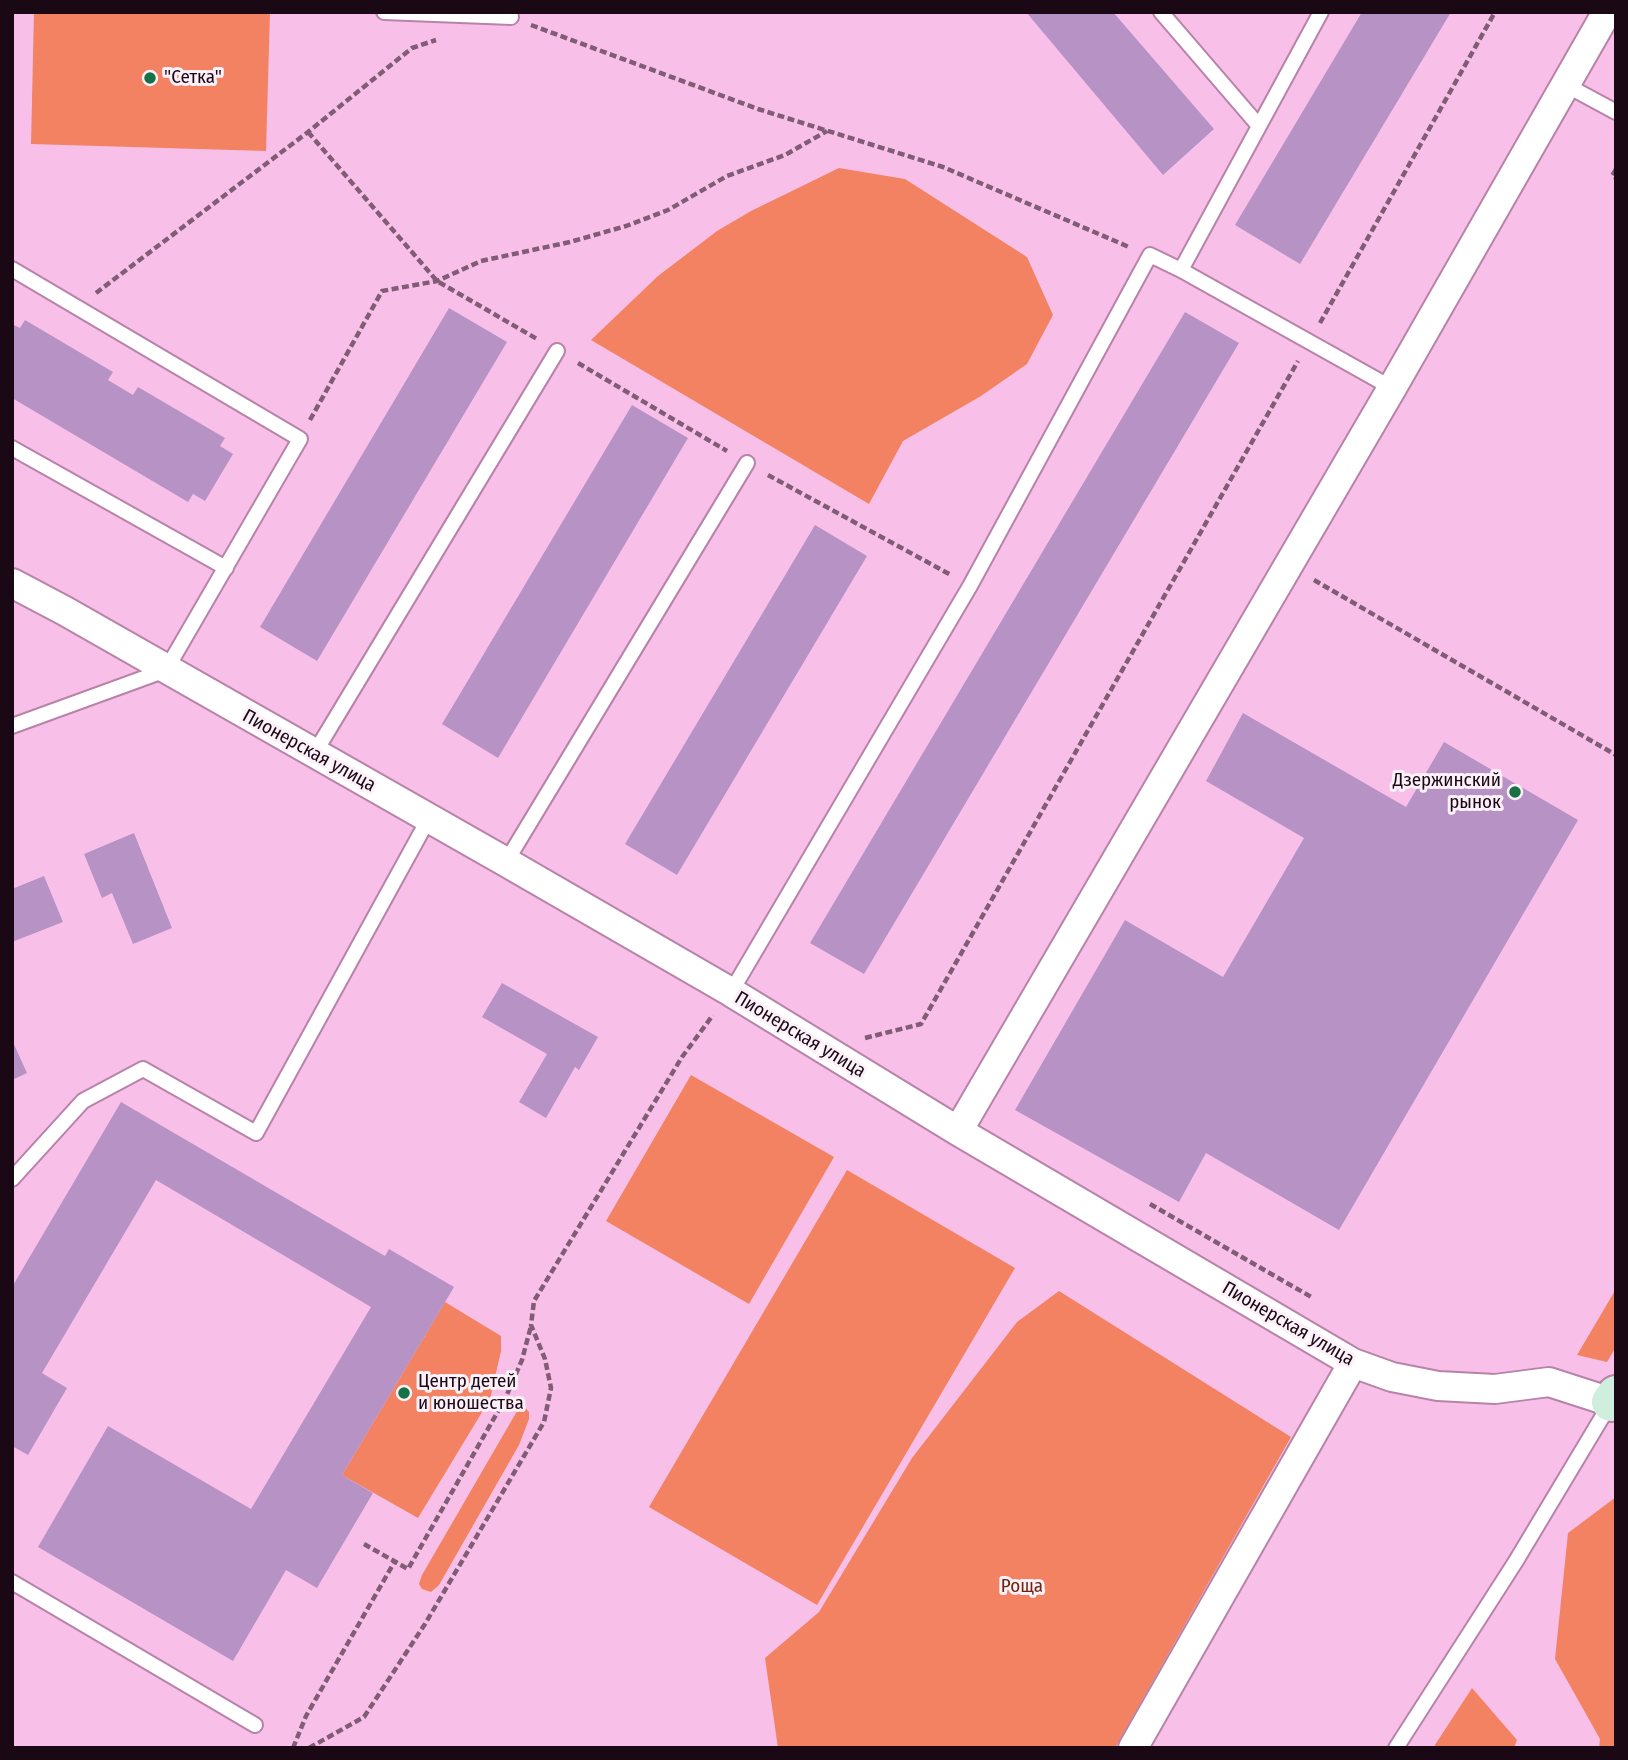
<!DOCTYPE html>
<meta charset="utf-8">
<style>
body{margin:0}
#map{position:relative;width:1628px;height:1760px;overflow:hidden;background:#f8c0e8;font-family:"Fira Sans Condensed",sans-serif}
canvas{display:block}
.frame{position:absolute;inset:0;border:14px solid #1a0815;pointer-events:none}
</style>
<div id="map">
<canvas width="1628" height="1760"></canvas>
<div class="frame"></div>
</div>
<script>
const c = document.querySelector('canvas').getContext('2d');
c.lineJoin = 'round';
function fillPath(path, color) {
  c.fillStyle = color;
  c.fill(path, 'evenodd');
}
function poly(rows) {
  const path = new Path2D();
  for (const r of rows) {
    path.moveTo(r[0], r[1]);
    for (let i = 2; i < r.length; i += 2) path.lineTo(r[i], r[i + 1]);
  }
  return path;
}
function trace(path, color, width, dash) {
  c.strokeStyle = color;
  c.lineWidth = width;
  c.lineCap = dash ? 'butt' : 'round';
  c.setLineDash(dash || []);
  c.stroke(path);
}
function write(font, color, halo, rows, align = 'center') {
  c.font = font + ' "Fira Sans Condensed",sans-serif';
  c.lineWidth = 6;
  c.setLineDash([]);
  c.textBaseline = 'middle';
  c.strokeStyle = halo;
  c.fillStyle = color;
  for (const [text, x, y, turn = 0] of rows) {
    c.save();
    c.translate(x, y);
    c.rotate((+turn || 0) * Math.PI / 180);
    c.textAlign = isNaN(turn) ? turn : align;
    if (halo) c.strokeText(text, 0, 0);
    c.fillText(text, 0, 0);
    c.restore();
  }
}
const green = poly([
 [34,12,270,12,266,151,31,144],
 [839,168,905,179,1027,257,1053,315,1027,364,981,396,903,441,869,504,591,340,658,276,717,231,751,211],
 [691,1075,834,1157,749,1304,606,1221],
 [847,1170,1015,1268,817,1605,649,1507],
 [1616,1289,1616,1347,1607,1362,1577,1355],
 [1059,1291,1291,1437,1115,1748,778,1748,765,1658,819,1612,912,1458,1017,1322],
 [445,1302,501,1336,501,1351,490,1399,418,1518,342,1475],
 [520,1406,525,1407,529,1412,529,1419,519,1445,439,1585,431,1592,422,1589,419,1584,422,1575],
 [1616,1497,1616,1748,1599,1748,1600,1739,1555,1659,1568,1533],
 [1472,1688,1517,1740,1514,1748,1433,1748]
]);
const building = poly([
 [1026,12,1113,12,1214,129,1163,175],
 [1362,12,1451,12,1300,264,1235,225],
 [449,308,507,342,317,661,260,627],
 [1185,312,1239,343,864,974,810,943],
 [25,320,113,372,108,380,133,395,138,387,225,438,220,446,233,454,205,501,193,494,188,502,12,398,12,324,20,328],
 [632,405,688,438,498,758,442,724],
 [815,525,867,556,677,875,625,844],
 [1243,713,1406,807,1444,742,1578,820,1339,1230,1206,1153,1179,1202,1015,1110,1125,920,1223,977,1304,838,1206,781],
 [134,833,172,928,133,944,112,893,102,898,84,854],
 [44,876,63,922,12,942,12,889],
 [502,983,598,1037,579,1070,575,1067,546,1118,519,1102,547,1054,482,1017],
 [12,1040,27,1073,12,1080],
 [121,1102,385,1256,389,1249,454,1287,342,1475,373,1493,317,1588,286,1570,233,1661,38,1547,108,1426,251,1509,371,1307,156,1180,42,1373,67,1388,28,1455,12,1446,12,1287]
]);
const path = poly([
 [531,25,758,109,943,167,1129,247],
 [308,132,437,281,537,339],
 [1616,169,1612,176,1616,178],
 [96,293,308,132,412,48,436,40],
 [1320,323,1495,12],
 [578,363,727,451],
 [310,420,382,291,437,281,481,261,570,242,626,226,668,210,727,176,785,155,827,131],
 [768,475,951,575],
 [1314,580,1616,755],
 [865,1038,921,1024,1298,361],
 [1150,1204,1313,1298],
 [364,1544,408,1569,505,1399,522,1360,531,1326],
 [293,1748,306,1716,395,1561],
 [309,1748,364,1717,425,1624,544,1422,551,1388,545,1359,531,1325,534,1301,682,1057,713,1015]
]);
const lane = poly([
 [384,12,511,17],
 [1161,12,1259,126],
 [1566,85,1616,112],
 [12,269,300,439,166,670,12,726],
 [1181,270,1321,12],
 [12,448,226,568],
 [314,754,557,351],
 [506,862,747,463],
 [731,992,970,586,1150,255,1181,270,1392,388],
 [12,1179,83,1101,143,1069,256,1133,429,818],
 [12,1582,255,1725],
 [1396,1748,1516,1561,1610,1404]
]);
const street = poly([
 [12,583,65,611,506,862,731,992,958,1131,1353,1363,1392,1377,1438,1386,1495,1389,1549,1382,1611,1402],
 [958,1131,1392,388,1607,12],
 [1133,1748,1353,1363]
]);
const secondary = poly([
 [1611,1402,1616,1395]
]);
const markers = [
 [150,78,7,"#167246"],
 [1515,792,7,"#167246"],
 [404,1393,7,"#167246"]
];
const poiNames = [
 ["\"Сетка\"",164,78],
 ["Дзержинский",1501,781,"right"],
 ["рынок",1501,803,"right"],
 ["Центр детей",418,1382],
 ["и юношества",418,1404]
];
const streetNames = [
 ["Пионерская улица",309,751,29],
 ["Пионерская улица",800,1035,31],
 ["Пионерская улица",1288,1324,30]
];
const parkNames = [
 ["Роща",1022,1587]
];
fillPath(green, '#f38262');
fillPath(building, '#b792c4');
trace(lane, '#b783a8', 18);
trace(street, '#b783a8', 32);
trace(secondary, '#b783a8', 42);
trace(path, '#805c76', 4.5, [7, 3.5]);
trace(lane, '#fff', 14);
trace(street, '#fff', 28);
trace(secondary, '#d0eedd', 38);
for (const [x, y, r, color] of markers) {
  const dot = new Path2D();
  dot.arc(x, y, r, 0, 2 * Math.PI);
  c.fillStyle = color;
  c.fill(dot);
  trace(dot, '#fdf1f9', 2.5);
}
write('19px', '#1a0815', '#fdf1f9', poiNames, 'left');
write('19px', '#1a0815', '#fdf1f9', streetNames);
write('19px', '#6f230b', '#fdf1f9', parkNames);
</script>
